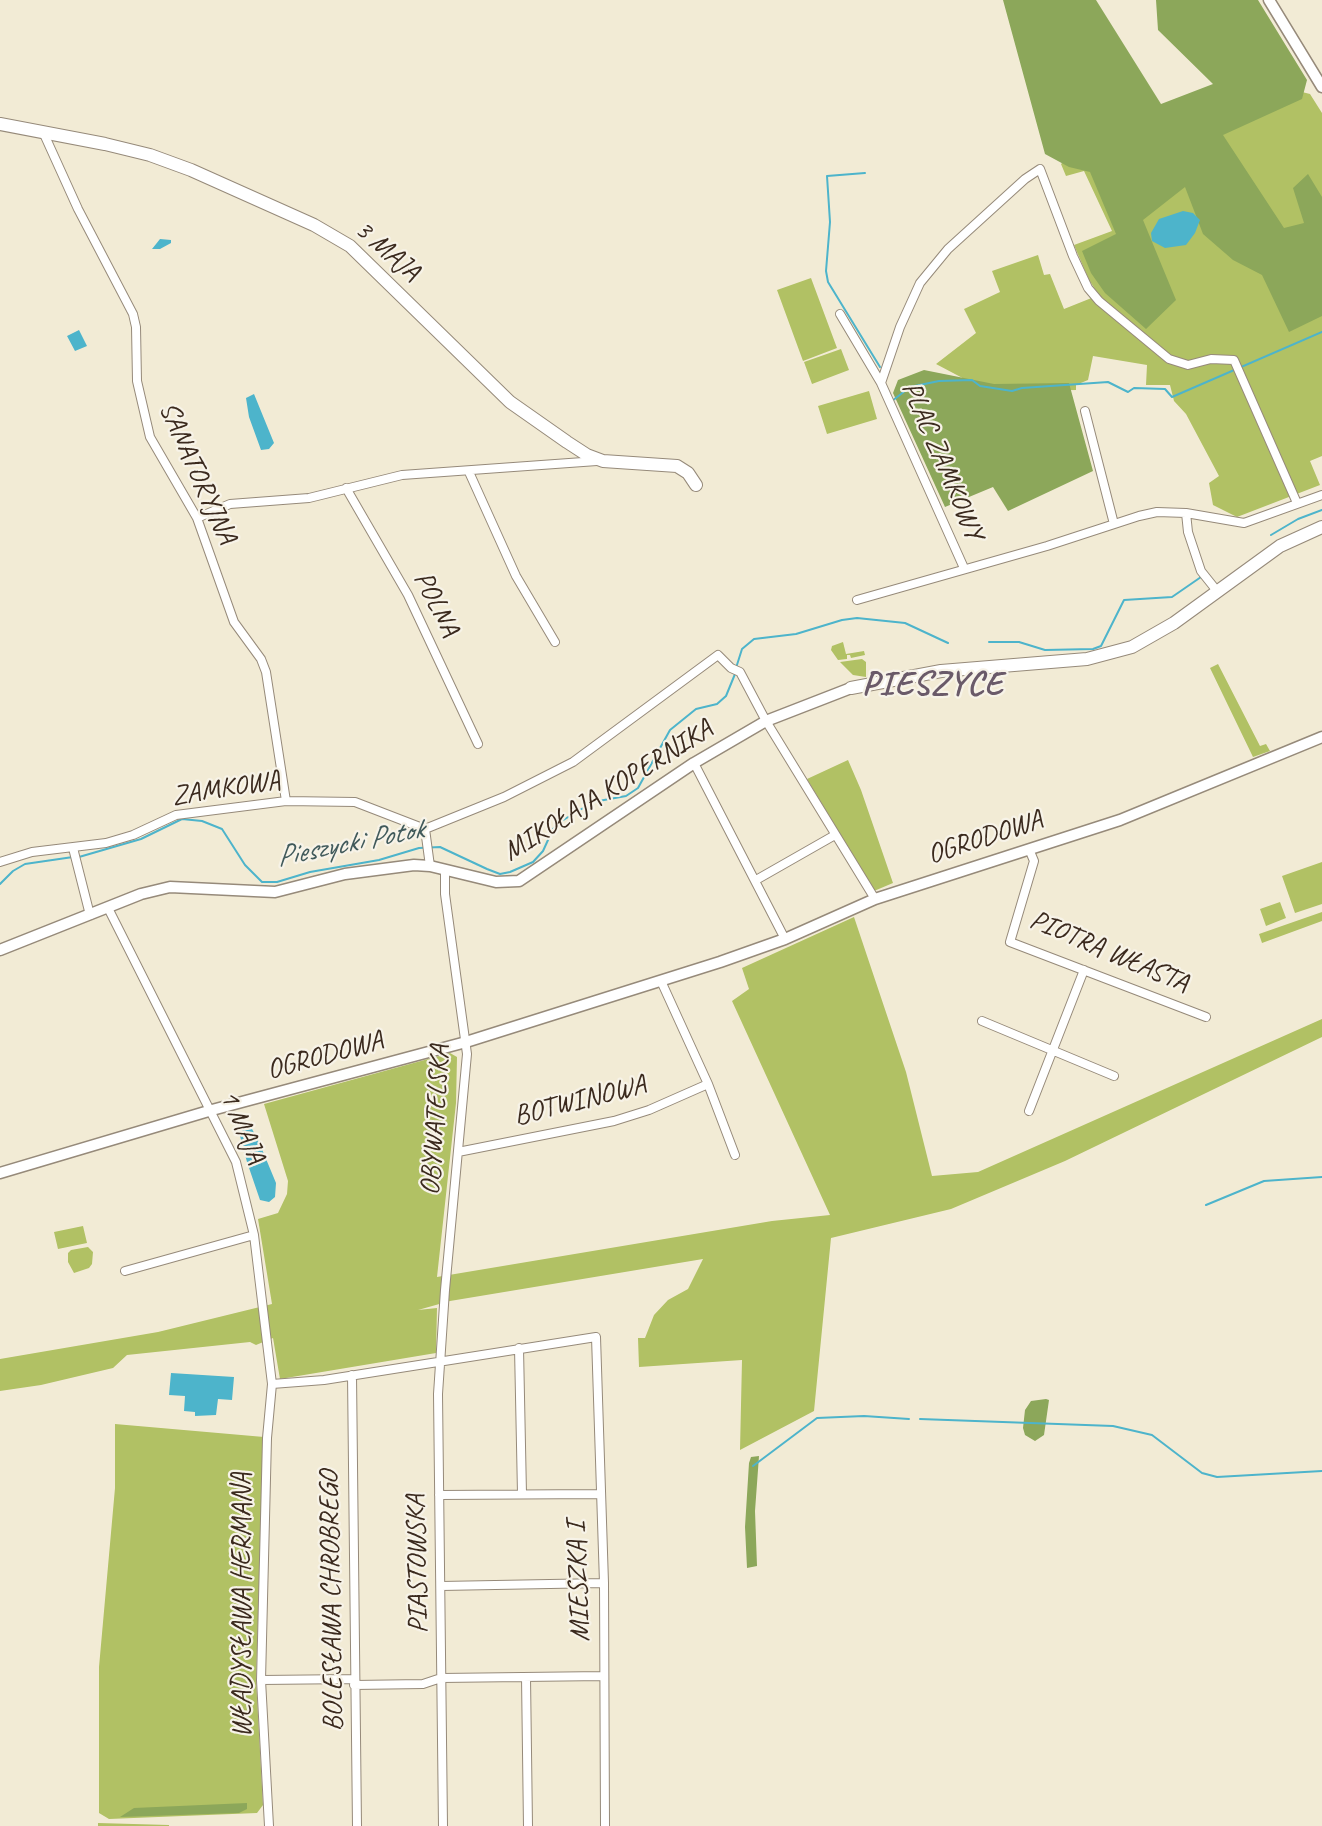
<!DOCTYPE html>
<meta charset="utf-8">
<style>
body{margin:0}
canvas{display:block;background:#f2ebd5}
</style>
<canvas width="1322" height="1826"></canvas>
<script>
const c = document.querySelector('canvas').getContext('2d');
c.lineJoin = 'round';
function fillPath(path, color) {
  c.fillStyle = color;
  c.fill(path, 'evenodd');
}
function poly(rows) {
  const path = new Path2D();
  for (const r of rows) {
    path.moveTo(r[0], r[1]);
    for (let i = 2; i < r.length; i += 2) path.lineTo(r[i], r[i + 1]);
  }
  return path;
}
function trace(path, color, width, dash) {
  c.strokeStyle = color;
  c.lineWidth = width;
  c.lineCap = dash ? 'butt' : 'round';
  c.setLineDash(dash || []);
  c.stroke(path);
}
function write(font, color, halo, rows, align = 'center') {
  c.font = font + ' Caveat,sans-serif';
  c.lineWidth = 4.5;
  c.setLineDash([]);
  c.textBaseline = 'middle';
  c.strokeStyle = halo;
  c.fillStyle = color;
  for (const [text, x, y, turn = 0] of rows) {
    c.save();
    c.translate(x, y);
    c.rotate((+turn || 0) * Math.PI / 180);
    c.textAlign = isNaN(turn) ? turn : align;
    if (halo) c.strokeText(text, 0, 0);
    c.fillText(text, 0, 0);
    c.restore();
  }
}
const green = poly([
 [1302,92,1310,94,1322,113,1322,456,1310,461,1320,485,1237,517,1213,505,1209,483,1219,476,1186,414,1174,401,1170,385,1146,385,1147,365,1093,356,1088,380,1076,385,1076,390,989,392,936,364,976,333,964,309,1000,292,992,271,1038,255,1044,275,1050,274,1064,309,1099,295,1089,280,1074,245,1112,231,1084,171,1066,176,1061,164,1079,147],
 [811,278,837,348,803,361,777,290],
 [841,349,849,370,812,384,804,362],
 [869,391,877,419,827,434,818,406],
 [843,642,846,654,864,651,865,655,851,658,850,655,847,655,847,659,838,660,831,650,832,646],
 [862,659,866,662,866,677,853,675,840,662],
 [1218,664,1260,746,1266,744,1270,751,1253,757,1210,668],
 [848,760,861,790,893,883,874,891,807,779],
 [1322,862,1322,904,1295,913,1282,876],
 [1280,902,1286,918,1266,926,1260,909],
 [1322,912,1322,921,1262,943,1259,934],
 [854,917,906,1072,932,1176,978,1172,1322,1019,1322,1037,1065,1161,951,1209,831,1238,814,1411,740,1450,742,1360,639,1367,638,1338,645,1338,654,1315,668,1300,688,1289,703,1259,450,1301,418,1310,437,1308,436,1353,280,1379,273,1338,256,1345,250,1342,127,1355,113,1368,41,1385,0,1391,0,1359,158,1332,272,1304,258,1219,278,1213,287,1194,288,1181,264,1104,450,1053,457,1057,456,1103,437,1277,772,1221,830,1215,732,1001,749,989,742,968],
 [83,1226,87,1243,58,1249,54,1232],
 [88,1247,93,1252,92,1264,89,1268,74,1273,68,1262,68,1253,71,1250],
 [115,1424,264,1437,256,1679,263,1805,257,1813,109,1819,99,1813,99,1667,115,1488],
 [98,1823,169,1825,169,1826,98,1826]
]);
const forest = poly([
 [1003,0,1096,0,1161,104,1213,84,1158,30,1156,0,1258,0,1307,80,1302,99,1223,135,1284,228,1304,223,1293,188,1308,174,1322,197,1322,316,1289,332,1262,275,1233,260,1203,234,1185,187,1143,220,1176,300,1146,329,1105,293,1091,273,1082,251,1116,234,1090,172,1069,167,1045,154],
 [924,370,994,384,1069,383,1093,471,1008,511,993,487,945,507,893,393,898,380],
 [1046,1399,1049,1400,1044,1435,1035,1441,1025,1435,1023,1428,1025,1410,1031,1401],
 [759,1456,755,1511,757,1566,747,1568,745,1527,749,1463,751,1457],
 [247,1803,247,1809,239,1813,120,1817,134,1808]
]);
const water = poly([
 [1183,211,1193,213,1200,220,1195,233,1186,245,1165,248,1152,241,1151,233,1159,219],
 [160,239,171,240,171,243,160,249,152,249],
 [79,330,87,346,75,351,67,336],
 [254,394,274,443,269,449,261,450,249,417,246,398],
 [247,1128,252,1129,259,1142,276,1183,275,1197,269,1202,260,1200,247,1162,240,1136,243,1129],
 [171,1373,234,1377,232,1400,218,1399,216,1415,195,1416,195,1412,184,1411,185,1396,169,1395]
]);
const stream = poly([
 [865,173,827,176,830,222,826,271,828,282,880,367],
 [892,401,910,387,939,381,972,380,980,386,1012,391,1022,388,1108,382,1128,392,1134,388,1165,389,1172,397,1322,332],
 [1271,535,1298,519,1322,510],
 [989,642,1019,642,1045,650,1093,649,1101,646,1124,600,1172,597,1201,577],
 [736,668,742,649,754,639,796,634,842,620,857,618,905,623,948,643],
 [79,857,141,839,182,819,202,821,222,829,245,865,262,882,277,882,310,872,379,860,419,848,440,847,487,869,500,874,510,872,533,862,543,851,553,829,560,822,593,802,626,796,638,788,670,730,696,709,717,704,726,696,735,674],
 [0,884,13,871,25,864,73,857],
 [1206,1205,1264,1181,1322,1177],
 [920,1419,1113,1426,1152,1435,1202,1473,1217,1477,1322,1471],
 [753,1466,817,1418,864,1416,909,1419]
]);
const minor = poly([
 [44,134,78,209,133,314,136,327,137,381,150,437,197,518,234,622,261,659,266,672,286,801],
 [840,314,881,383],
 [1085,411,1114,524],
 [469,472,516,576,555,642],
 [346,488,408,595,478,744],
 [1186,513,1188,532,1201,571,1217,591],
 [197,518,230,504,309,498,402,475,597,461],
 [964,568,881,383,900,327,920,283,948,249,1025,179,1040,169,1073,256,1088,288,1099,301,1169,359,1188,365,1211,359,1234,360,1297,503],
 [857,600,1047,546,1139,516,1157,512,1186,513,1244,523,1322,495],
 [694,763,785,939],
 [425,829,430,866],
 [73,848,90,915],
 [1029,849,1034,861,1010,942,1206,1017],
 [0,862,32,852,106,843,133,835,176,815,286,801,355,802,425,829,504,797,573,762,718,655,731,668,740,672,766,721,875,899],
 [756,880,835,835],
 [108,908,236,1162,254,1235,272,1384,267,1438,261,1680,269,1826],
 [661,981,708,1084,735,1155],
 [982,1021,1114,1076],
 [1029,1111,1084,970],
 [458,1152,614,1121,649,1110,708,1084],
 [125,1271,254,1235],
 [519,1348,522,1494],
 [352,1375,357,1826],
 [272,1384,324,1380,596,1337,604,1583,605,1826],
 [439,1495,599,1494],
 [441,1586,604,1583],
 [526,1677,528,1826],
 [261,1680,354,1679],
 [354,1685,423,1684,441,1678,604,1676],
 [443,1826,438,1394,445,1290,467,1054,445,894,445,870]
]);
const tertiary = poly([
 [1269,0,1322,87],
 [0,950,141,894,170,887,275,892,345,874,414,865,430,866,496,882,519,881,694,763,766,721,851,688],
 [0,1173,212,1110,466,1042,720,962,785,939,875,899,1120,820,1322,737]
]);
const secondary = poly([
 [0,124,105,144,150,155,191,170,314,225,350,246,510,402,567,442,587,455,603,461,677,466,688,473,696,485],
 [851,688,941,671,1087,659,1132,647,1174,623,1280,546,1322,527]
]);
const streetNames = [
 ["3 MAJA",387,251,41],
 ["PLAC ZAMKOWY",942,461,67],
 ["SANATORYJNA",197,473,66],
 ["POLNA",436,604,63],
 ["ZAMKOWA",226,789,-9],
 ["MIKOŁAJA KOPERNIKA",608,791,-32],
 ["OGRODOWA",985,838,-18],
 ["PIOTRA WŁASTA",1109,952,23],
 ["OGRODOWA",325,1056,-15],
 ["BOTWINOWA",580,1101,-14],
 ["OBYWATELSKA",436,1120,-86],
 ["1 MAJA",242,1127,67],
 ["PIASTOWSKA",418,1564,-91],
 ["MIESZKA I",579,1582,-92],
 ["BOLESŁAWA CHROBREGO",332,1601,-91],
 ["WŁADYSŁAWA HERMANA",243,1605,-90]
];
const waterNames = [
 ["Pieszycki Potok",350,844,-11]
];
const districtNames = [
 ["PIESZYCE",933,685]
];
fillPath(green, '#b1c164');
fillPath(forest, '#8ca75a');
fillPath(water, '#4db4cb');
trace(stream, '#4db4cb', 2);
trace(minor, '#968a7a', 10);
trace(tertiary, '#968a7a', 13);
trace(secondary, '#968a7a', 14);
trace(minor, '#fff', 8);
trace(tertiary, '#fff', 10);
trace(secondary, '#fff', 12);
write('28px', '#3b2a1e', '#f7f3e8', streetNames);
write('italic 30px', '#415a5b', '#f7f3e8', waterNames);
c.letterSpacing = '1.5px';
write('bold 34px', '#6a5a69', '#f7f3e8', districtNames);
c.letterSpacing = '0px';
</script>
